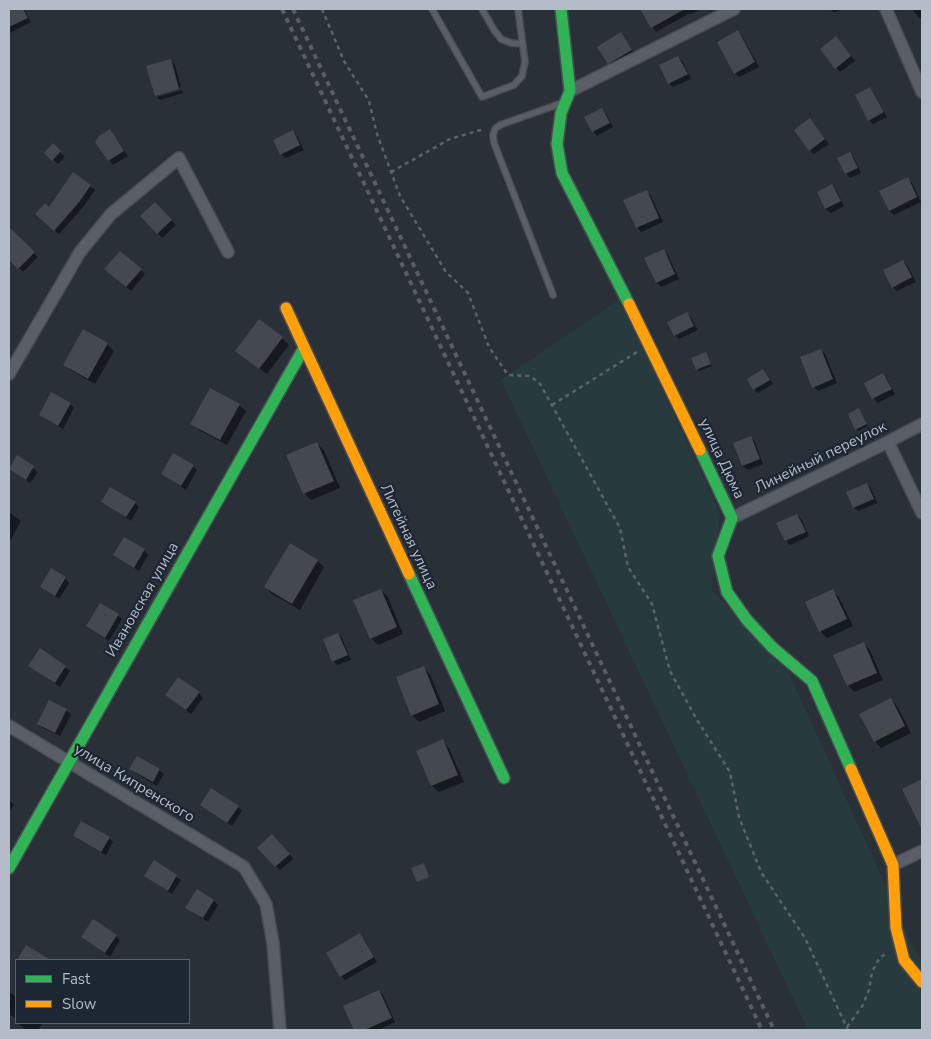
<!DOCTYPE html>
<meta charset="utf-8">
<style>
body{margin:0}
#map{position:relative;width:931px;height:1039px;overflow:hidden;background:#2a3038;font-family:"Nunito Sans",sans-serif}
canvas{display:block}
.frame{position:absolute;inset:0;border:10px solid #b4bcc9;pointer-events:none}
.legend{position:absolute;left:15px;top:959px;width:175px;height:65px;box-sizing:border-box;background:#1d2633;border:1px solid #59626f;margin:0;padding:6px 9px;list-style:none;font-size:15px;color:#b4bcc9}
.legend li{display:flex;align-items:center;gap:10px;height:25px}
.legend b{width:25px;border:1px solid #59626f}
</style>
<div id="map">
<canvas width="931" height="1039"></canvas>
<div class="frame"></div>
<ul class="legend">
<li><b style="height:6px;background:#30b455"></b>Fast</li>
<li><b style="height:6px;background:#ff9f0a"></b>Slow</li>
</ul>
</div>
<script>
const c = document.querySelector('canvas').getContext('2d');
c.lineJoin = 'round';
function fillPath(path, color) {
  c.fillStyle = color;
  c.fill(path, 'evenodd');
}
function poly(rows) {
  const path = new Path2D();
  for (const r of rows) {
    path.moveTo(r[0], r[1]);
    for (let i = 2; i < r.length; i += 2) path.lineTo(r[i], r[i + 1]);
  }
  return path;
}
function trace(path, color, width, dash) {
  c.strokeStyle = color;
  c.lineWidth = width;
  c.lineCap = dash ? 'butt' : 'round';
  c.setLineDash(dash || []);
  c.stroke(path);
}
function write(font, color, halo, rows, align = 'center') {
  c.font = font + ' "Nunito Sans",sans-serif';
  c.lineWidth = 4.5;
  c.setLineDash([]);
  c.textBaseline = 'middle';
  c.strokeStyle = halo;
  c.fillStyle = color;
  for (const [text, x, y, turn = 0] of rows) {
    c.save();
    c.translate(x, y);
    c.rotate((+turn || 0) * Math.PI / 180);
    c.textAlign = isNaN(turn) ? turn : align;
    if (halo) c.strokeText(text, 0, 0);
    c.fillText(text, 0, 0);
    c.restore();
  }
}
const green = poly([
 [620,299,720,513,712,590,787,669,915,950,922,962,922,1030,808,1030,501,380]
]);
const shadow = poly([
 [9,9,24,9,31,22,10,33],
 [641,9,701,9,691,14,690,13,656,32],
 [830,9,842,9,834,13],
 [912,9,922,9,922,17,919,18],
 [738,32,742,36,759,67,739,77,735,73],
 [621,34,635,54,613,67,609,63],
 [840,42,855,61,840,72,836,68],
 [678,57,683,62,691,79,673,87,669,83],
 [170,60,175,65,181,87,157,94,157,96,156,95],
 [870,88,874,93,887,117,873,124,869,120],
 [182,90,183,93,160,100,157,97],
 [602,110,606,114,613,127,597,136,593,131],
 [814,124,829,144,814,154,810,150],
 [109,130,128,156,113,165,96,142],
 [293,132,297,136,304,150,286,158,281,154],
 [53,145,65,157,58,164,46,153],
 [850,154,854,158,861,173,850,178,846,173],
 [74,174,95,190,84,206,59,234,37,214,49,209],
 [907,179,912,183,921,202,894,215,890,211,881,192],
 [832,186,836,190,844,206,831,213,826,209,818,193],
 [647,191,651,196,663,222,641,232,637,227],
 [155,204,176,225,162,238,142,216],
 [14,233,38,257,23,272,9,258,9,238],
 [664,251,668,255,679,279,661,287,657,282],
 [903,261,907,265,916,282,897,291,893,287],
 [141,270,145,274,131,291,110,273],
 [687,313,691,318,698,330,679,339,675,335],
 [282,338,289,345,267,374,244,357],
 [107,344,114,351,95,384,72,371,65,364],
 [820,350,825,354,837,383,818,391,814,387],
 [706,354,712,366,699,371,697,369],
 [763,370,773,384,758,393,754,389],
 [883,374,887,379,895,394,878,403,874,399,866,383],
 [70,404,74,408,63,429,45,419,40,415],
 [239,405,246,411,227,445,199,430,192,423],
 [861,412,868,426,858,431,856,429],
 [750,437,755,442,763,464,748,470,743,466,735,443],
 [317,444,324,450,340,488,311,500,304,493],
 [17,457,38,472,30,483,10,469],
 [193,466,197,470,186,490,162,474],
 [867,484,871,488,877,503,858,511,854,507],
 [103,502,135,503,139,507,131,521],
 [9,512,21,521,9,543],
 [797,515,801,519,809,536,790,545,786,541],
 [144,550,148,555,139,571,115,555],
 [317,561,324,567,300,610,272,594,265,587],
 [65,578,69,583,59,599,41,587],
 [381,590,388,597,403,634,378,645,371,638],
 [832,591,839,597,853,626,827,638,820,631,807,603],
 [118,615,122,619,109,641,87,626],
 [338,634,342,638,351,660,337,665,333,661],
 [863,643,870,650,883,680,854,692,848,685],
 [40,650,70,671,60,687,30,666],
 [423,667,430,674,445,711,419,722,412,715],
 [199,693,203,698,191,714,171,699],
 [891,699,897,706,911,733,881,748,875,741],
 [50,702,66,710,71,715,60,736,43,728,39,723],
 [442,741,449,748,464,782,439,792,432,786,418,751],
 [137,758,159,770,164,774,157,786,135,773,131,769],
 [9,800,14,805,9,813],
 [202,805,238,807,242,811,232,826],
 [74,836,109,838,113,842,106,855,79,840],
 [277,840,293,859,280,870,276,866],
 [154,862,181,880,172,894,145,876],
 [214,901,218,905,208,922,187,908],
 [359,935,364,939,377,962,345,980,341,976],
 [116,936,120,940,110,957,82,937],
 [379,991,383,995,395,1022,378,1030,355,1030,345,1006],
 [9,992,16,997,16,1019,9,1014],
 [18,1023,43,1023,38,1030,26,1030]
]);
const building = poly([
 [9,9,23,9,28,18,9,27],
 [640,9,685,9,651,28],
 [738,30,755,62,734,74,717,42],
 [621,32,632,50,608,64,597,47],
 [836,36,851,56,835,69,820,49],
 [678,56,688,74,668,84,659,65],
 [171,59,179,89,155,96,146,66],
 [870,87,884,112,868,121,855,95],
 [602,108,610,123,592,132,584,117],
 [810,118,825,139,809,151,794,130],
 [110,129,124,151,108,161,95,142,99,136],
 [293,130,300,145,280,155,273,140],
 [53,143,61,151,52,161,44,153],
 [850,152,858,168,845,174,837,158],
 [73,172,91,185,80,201,54,231,35,214,45,203,49,207],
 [908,177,917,197,889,211,879,191],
 [832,184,841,201,825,209,817,192],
 [647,190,659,218,636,228,623,200],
 [155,202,172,220,157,234,140,216],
 [9,227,35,252,18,269,9,260],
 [664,249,675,274,656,283,644,258],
 [120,251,142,269,126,287,104,269],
 [903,260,912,277,892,288,883,270],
 [687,312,694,326,674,336,667,322],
 [259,319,283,337,259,369,235,351],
 [83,329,108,343,88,379,63,365],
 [821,349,833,379,812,388,800,357],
 [706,352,711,364,696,370,691,358],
 [763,369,770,380,753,390,747,379],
 [883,373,892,389,872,399,864,383],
 [210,388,240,404,220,440,190,424],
 [51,392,71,403,58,426,39,415],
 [859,408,867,424,855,430,848,414],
 [751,436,760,459,742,466,733,443],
 [317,442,334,481,303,494,286,455],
 [173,453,194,465,181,486,161,474],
 [17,455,34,466,26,480,9,469],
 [867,483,874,499,853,508,846,492],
 [110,487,136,502,126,517,101,502],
 [797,514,806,532,785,541,776,523],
 [124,537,145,549,134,568,113,555],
 [290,543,318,560,292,604,264,587],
 [51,568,66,577,55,596,40,587],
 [381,589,397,627,370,639,353,600],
 [833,589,847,619,819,632,805,602],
 [100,603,119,614,105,638,86,626],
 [338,633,348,655,332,662,323,639],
 [864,642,877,673,847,686,833,655],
 [40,648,66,666,55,683,28,666],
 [424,666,439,704,411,716,396,677],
 [178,677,200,692,186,710,165,695],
 [891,698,905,726,874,742,859,714],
 [49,700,67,709,55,733,37,724],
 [443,739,458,775,431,786,416,751],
 [137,756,160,769,153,782,129,769],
 [922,779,922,830,902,789],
 [211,788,239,806,227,823,200,805],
 [81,821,110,837,101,852,73,836],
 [272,834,290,854,275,867,257,848],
 [154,860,177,875,168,891,144,876],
 [424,863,429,877,417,882,411,868],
 [197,889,214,900,203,918,185,908],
 [93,919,117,935,105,953,81,937],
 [360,933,374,957,340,977,326,953],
 [26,945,51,960,17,960],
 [379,990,392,1018,364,1030,354,1030,343,1006]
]);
const path = poly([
 [322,9,344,61,369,101,377,134,400,196,446,272,468,293,489,347,508,375,529,376,539,382,620,528,628,567,652,604,670,671,697,720,730,772,739,817,761,872,805,938,848,1030],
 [391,172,450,139,484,129],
 [552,405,637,352],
 [847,1027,863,1005,869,990,872,972,880,957,886,954]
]);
const lane = poly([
 [432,9,482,97,514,85,522,76,525,62,518,9],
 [482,9,494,30,501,39,511,43,522,44],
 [553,295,494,143,493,135,495,129,500,125,562,103]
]);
const street = poly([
 [886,9,922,92],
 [570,91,734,9],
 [9,374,80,252,111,214,179,158,228,252],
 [888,442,922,513],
 [732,518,888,442,922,424],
 [9,726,244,867,266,904,273,943,280,1030],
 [893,865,922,851]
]);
const fast = poly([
 [561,9,570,91,561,113,557,144,562,173,629,304],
 [700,450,732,518,718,556,727,592,747,620,772,647,812,681,851,769],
 [409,574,504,778],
 [9,868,304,348]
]);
const slow = poly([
 [629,304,700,450],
 [286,308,409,574],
 [851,769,893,865,896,928,904,960,922,982]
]);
const rail = poly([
 [282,9,762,1030],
 [293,9,774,1030]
]);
const streetNames = [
 ["Линейный переулок",821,458,-26],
 ["улица Дюма",721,459,65],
 ["Литейная улица",408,537,65],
 ["Ивановская улица",143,600,-60],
 ["улица Кипренского",134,784,31]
];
fillPath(green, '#273a3e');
fillPath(shadow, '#0007');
fillPath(building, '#444950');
trace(lane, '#484c53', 8);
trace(street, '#484c53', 14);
trace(fast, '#484c53', 14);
trace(slow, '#484c53', 14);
trace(path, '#5d636a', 2.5, [4, 4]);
trace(lane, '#5a5e66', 5.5);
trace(street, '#5a5e66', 11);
trace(fast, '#30b455', 11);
trace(slow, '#ff9f0a', 11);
trace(rail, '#595d64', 4, [5, 5]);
write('15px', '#b4bcc9', '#1d2633', streetNames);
</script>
